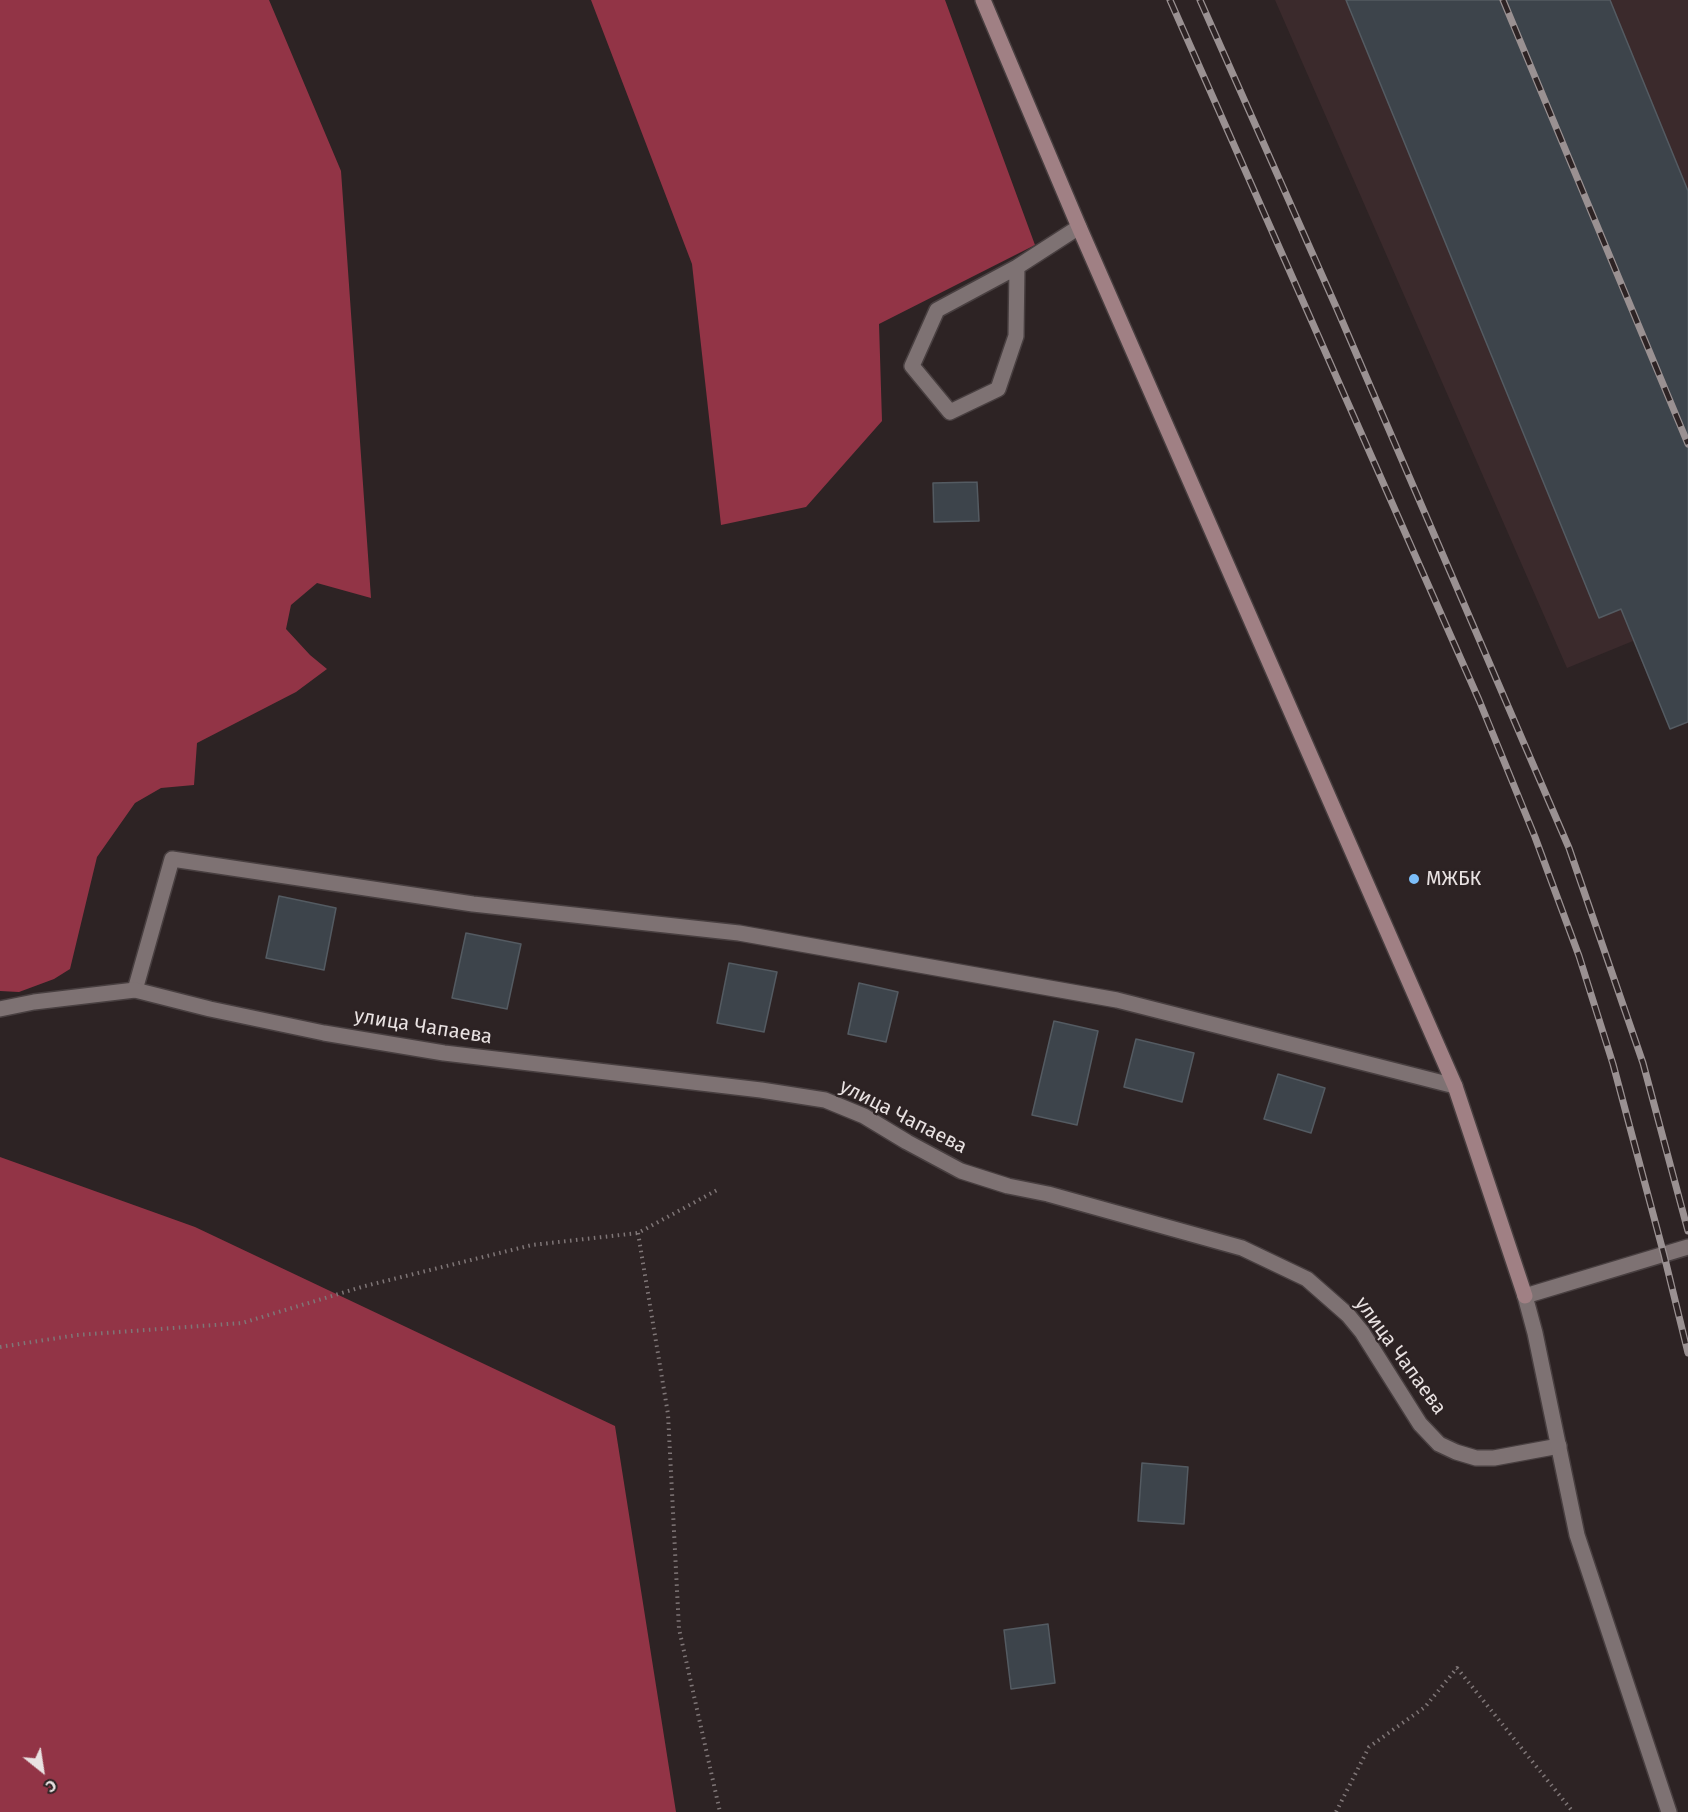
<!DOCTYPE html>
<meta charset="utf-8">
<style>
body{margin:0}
#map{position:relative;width:1688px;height:1812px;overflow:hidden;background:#2d2324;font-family:"Fira Sans",sans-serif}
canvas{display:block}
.north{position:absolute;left:12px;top:1740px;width:60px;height:60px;-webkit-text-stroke:4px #2d2324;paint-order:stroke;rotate:150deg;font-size:16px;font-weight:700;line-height:24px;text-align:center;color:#e9e2e2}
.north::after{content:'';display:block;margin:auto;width:21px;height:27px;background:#e9e2e2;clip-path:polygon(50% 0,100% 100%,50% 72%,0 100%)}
</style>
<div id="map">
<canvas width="1688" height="1812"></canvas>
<div class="north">С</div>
</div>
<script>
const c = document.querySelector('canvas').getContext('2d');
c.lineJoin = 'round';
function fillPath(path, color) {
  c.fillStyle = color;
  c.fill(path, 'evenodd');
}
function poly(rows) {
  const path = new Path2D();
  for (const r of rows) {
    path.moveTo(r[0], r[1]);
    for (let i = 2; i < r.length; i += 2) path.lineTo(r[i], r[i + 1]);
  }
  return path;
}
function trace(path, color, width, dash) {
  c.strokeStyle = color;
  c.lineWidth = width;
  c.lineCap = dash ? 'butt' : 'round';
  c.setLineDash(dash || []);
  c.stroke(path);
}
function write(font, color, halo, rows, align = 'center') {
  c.font = font + ' "Fira Sans",sans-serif';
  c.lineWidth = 4.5;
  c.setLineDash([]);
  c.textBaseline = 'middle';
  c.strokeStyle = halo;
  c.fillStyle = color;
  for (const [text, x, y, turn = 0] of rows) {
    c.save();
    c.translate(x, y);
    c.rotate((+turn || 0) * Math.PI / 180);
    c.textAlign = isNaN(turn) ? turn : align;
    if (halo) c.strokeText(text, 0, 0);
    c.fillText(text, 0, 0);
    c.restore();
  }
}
const built = poly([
 [1275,0,1688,0,1688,722,1670,729,1633,641,1567,668]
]);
const forest = poly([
 [0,0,269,0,341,171,371,598,317,583,291,605,286,629,310,655,327,669,296,692,197,743,194,785,161,788,135,803,97,857,70,969,54,979,19,992,0,991],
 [591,0,945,0,1035,245,879,324,882,421,806,507,721,525,692,264],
 [0,1157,195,1227,615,1426,676,1812,0,1812]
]);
const building = poly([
 [1346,0,1610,0,1688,191,1688,722,1670,729,1621,609,1599,618,1346,0],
 [977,482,979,521,934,522,933,483,977,482],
 [279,896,336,908,324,970,266,958,279,896],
 [466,933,521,944,507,1009,452,998,466,933],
 [729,963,777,972,764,1032,717,1023,729,963],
 [859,983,898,992,886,1042,848,1034,859,983],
 [1054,1021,1098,1031,1077,1125,1032,1115,1054,1021],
 [1136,1039,1194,1053,1182,1102,1124,1087,1136,1039],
 [1278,1074,1325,1088,1311,1133,1264,1119,1278,1074],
 [1142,1463,1188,1467,1184,1524,1138,1521,1142,1463],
 [1048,1624,1055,1683,1011,1689,1004,1630,1048,1624]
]);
const path = poly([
 [638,1233,668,1414,679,1629,720,1812],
 [0,1347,77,1335,242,1323,365,1286,532,1245,638,1233,719,1189],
 [1336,1812,1369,1747,1425,1707,1457,1668,1573,1812]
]);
const service = poly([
 [1017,267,1016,336,998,389,950,412,912,366,937,310,1017,267,1079,227],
 [135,990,172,859,473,904,739,933,1117,1000,1455,1086]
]);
const minor = poly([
 [0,1009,34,1002,135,990,210,1009,324,1033,444,1053,761,1090,825,1100,864,1116,907,1142,961,1171,1008,1186,1048,1194,1242,1248,1307,1279,1348,1315,1362,1332,1420,1424,1439,1444,1456,1452,1476,1458,1494,1458,1559,1446],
 [1525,1296,1688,1247]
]);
const tertiary = poly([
 [1525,1296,1535,1333,1577,1535,1669,1812]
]);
const secondary = poly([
 [983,0,1079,227,1455,1086,1525,1296]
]);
const rail = poly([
 [1170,0,1479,700,1535,837,1579,956,1613,1064,1664,1255,1688,1353],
 [1200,0,1337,309,1569,848,1643,1063,1688,1231],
 [1503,0,1688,444]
]);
const markers = [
 [1414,879,6,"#7cbef9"]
];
const poiNames = [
 ["МЖБК",1426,879]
];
const streetNames = [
 ["улица Чапаева",423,1027,9],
 ["улица Чапаева",903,1117,27],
 ["улица Чапаева",1400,1356,54]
];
fillPath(built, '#3b2a2c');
fillPath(forest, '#923446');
fillPath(building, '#3d444b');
trace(building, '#545b62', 1.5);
trace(service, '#483f40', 18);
trace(minor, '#483f40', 18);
trace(tertiary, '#483f40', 18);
trace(secondary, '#483f40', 18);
trace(path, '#7f7677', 4, [1.5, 4.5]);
trace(service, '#7e7273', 15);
trace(minor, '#7e7273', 15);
trace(tertiary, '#7e7273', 15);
trace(secondary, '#a08084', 15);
trace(rail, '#9a9192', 7);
trace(rail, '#2d2324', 4.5, [14]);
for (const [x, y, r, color] of markers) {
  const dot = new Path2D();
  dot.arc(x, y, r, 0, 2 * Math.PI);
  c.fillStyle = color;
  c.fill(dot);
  trace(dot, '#2d2324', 2);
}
write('20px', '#e9e2e2', '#2d2324', poiNames, 'left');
write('20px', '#e9e2e2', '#2d2324', streetNames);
</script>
